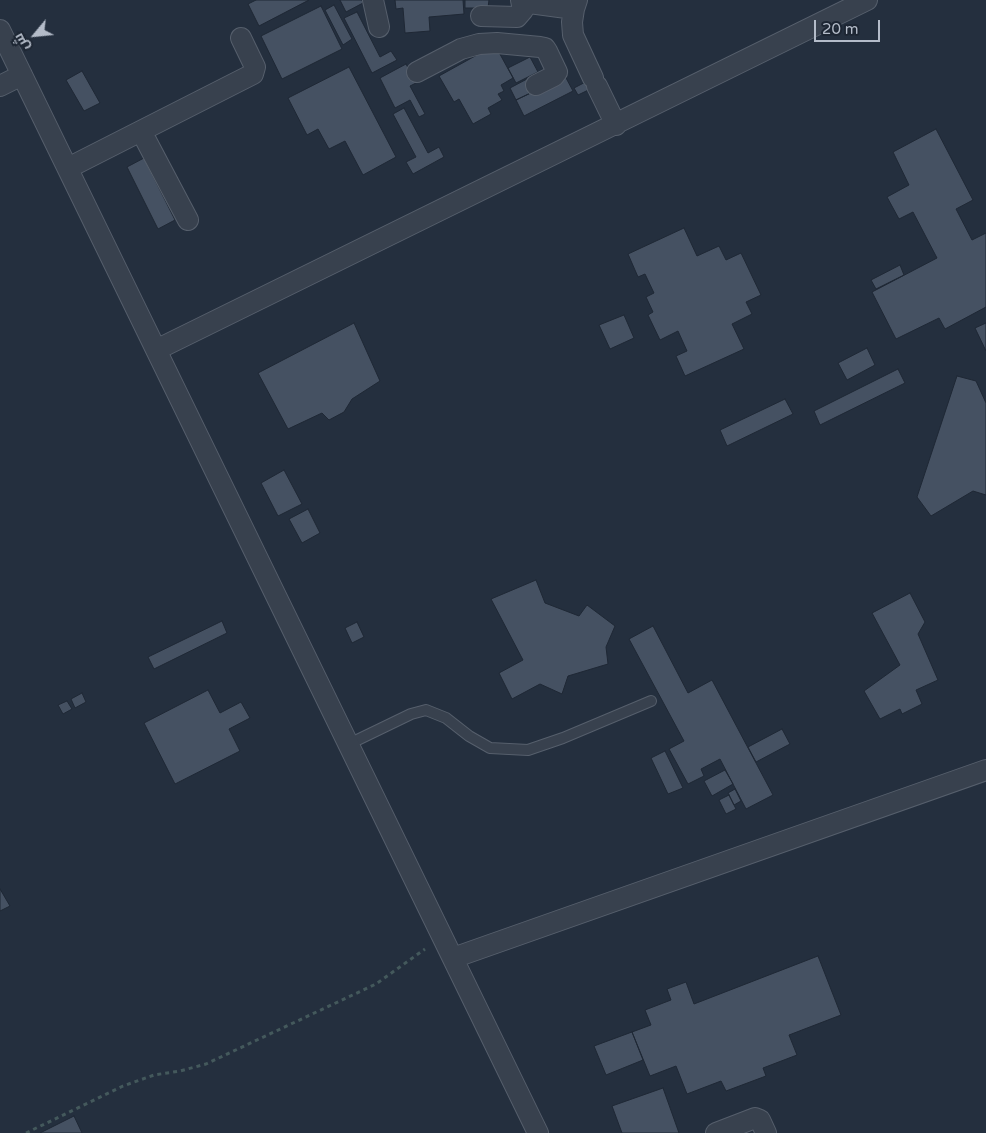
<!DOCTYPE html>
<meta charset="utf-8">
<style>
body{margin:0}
#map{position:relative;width:986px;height:1133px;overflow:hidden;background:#242f3e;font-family:"Varela Round",Cairo,sans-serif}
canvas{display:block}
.north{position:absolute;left:10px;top:10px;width:50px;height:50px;-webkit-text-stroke:4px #1d2633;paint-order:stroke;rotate:242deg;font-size:14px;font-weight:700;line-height:20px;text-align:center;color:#b4bcc9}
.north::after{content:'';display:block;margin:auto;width:18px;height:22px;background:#b4bcc9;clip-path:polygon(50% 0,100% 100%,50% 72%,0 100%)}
.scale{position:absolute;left:814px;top:20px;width:66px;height:22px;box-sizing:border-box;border:2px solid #b4bcc9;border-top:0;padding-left:6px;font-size:15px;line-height:18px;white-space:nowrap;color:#b4bcc9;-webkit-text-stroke:4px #1d2633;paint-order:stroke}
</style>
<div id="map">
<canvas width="986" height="1133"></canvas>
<div class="north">ش</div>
<div class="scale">20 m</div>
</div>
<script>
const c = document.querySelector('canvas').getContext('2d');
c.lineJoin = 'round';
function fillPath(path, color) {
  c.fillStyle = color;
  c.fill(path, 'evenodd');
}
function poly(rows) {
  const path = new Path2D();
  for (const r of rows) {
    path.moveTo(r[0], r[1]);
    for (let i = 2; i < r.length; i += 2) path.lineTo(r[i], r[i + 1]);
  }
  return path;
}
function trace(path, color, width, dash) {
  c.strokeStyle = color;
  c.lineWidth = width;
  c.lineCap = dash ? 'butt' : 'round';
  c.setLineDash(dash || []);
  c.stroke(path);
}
const building = poly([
 [256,0,309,0,259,26,248,4,256,0],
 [340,0,362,0,363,3,346,12,340,0],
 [395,0,463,0,464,14,429,17,430,31,405,33,403,8,396,9,395,0],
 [465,0,489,0,488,8,465,8,465,0],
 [334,5,352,39,343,45,325,10,334,5],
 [321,6,342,49,282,79,261,36,321,6],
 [357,12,380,57,391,51,397,60,372,73,344,18,357,12],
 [495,45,513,78,501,85,504,91,498,94,502,100,488,108,491,114,473,124,459,99,454,102,439,76,495,45],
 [530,57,538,72,516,83,508,68,530,57],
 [406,64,416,83,410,86,425,114,419,117,410,100,395,108,380,78,406,64],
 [349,67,396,157,363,175,345,141,329,149,318,129,307,135,288,98,349,67],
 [82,71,100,103,84,111,66,80,82,71],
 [601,74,605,82,578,95,574,88,601,74],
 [565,76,573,91,524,116,516,100,565,76],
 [527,79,533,92,516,100,510,88,527,79],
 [404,108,428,153,439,147,444,157,413,174,406,162,416,157,393,114,404,108],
 [936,129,973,200,956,209,972,240,986,233,986,307,945,329,939,318,896,339,872,292,937,258,913,212,899,219,887,197,909,185,893,152,936,129],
 [144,158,175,220,158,229,127,167,144,158],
 [684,228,697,256,719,246,726,260,741,253,761,295,746,302,752,314,732,324,744,349,685,376,676,356,687,351,678,331,660,340,648,315,653,312,646,297,654,293,645,274,638,277,628,254,684,228],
 [900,265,904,275,876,289,871,280,900,265],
 [624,315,634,338,610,349,599,325,624,315],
 [354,323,380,381,352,399,344,412,329,420,322,413,288,429,258,373,354,323],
 [986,323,986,351,975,328,986,323],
 [867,348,875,365,847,380,838,363,867,348],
 [898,369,905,383,820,425,814,411,898,369],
 [957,376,976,381,986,403,986,495,973,491,931,516,917,497,957,376],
 [785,399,793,414,727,446,720,430,785,399],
 [284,470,302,504,278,516,261,483,284,470],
 [308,509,320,533,302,543,289,519,308,509],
 [536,580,545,603,579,616,587,605,615,626,606,647,608,664,568,676,562,694,540,684,512,699,499,673,523,660,491,599,536,580],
 [910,593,925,622,918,634,938,680,916,690,922,704,902,714,900,709,880,719,864,691,900,665,872,613,910,593],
 [222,621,227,633,154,669,148,657,222,621],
 [357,622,364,637,352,643,345,628,357,622],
 [653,626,688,693,712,680,773,795,746,809,720,759,701,769,704,776,688,784,669,749,684,741,629,639,653,626],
 [208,690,220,713,241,702,250,718,229,729,240,751,175,784,144,723,208,690],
 [82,693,86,702,75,708,71,699,82,693],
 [67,701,72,709,63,714,58,705,67,701],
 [782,729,790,744,756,762,748,747,782,729],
 [665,751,683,788,668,794,651,758,665,751],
 [725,770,733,784,712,796,704,781,725,770],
 [735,789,741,801,734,805,728,793,735,789],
 [729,795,736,809,726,814,719,800,729,795],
 [0,889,10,906,0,911,0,889],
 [818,956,841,1015,789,1035,797,1055,763,1068,766,1076,726,1091,721,1081,687,1094,676,1066,650,1076,632,1032,651,1025,645,1010,671,1000,667,989,686,982,694,1004,818,956],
 [632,1032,643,1060,606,1075,594,1046,632,1032],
 [663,1088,679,1133,622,1133,612,1106,663,1088],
 [74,1116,82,1133,40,1133,74,1116]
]);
const path = poly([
 [26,1133,123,1086,154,1075,180,1071,206,1064,376,984,425,949]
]);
const lane = poly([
 [349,744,411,714,426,710,446,718,469,736,490,748,528,750,563,738,651,701]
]);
const street = poly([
 [373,0,379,27],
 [577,0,574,9,572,22,573,35,593,78],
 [522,2,574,9],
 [481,16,517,17,523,10,521,0],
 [0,30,538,1133],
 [417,72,461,49,479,44,497,43,540,47,545,48,547,51,557,72,554,76,536,85],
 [0,86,22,75],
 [597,86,616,125],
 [141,131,188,220],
 [68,168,253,74,255,67,241,38],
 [156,350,867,0],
 [453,958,986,770],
 [716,1133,755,1118,760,1120,766,1133]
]);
fillPath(building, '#455162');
trace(building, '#1f2835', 1);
trace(lane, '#565f6c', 12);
trace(street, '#565f6c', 22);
trace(path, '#44595c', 3, [4, 4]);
trace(lane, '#38414e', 10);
trace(street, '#38414e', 20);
</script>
